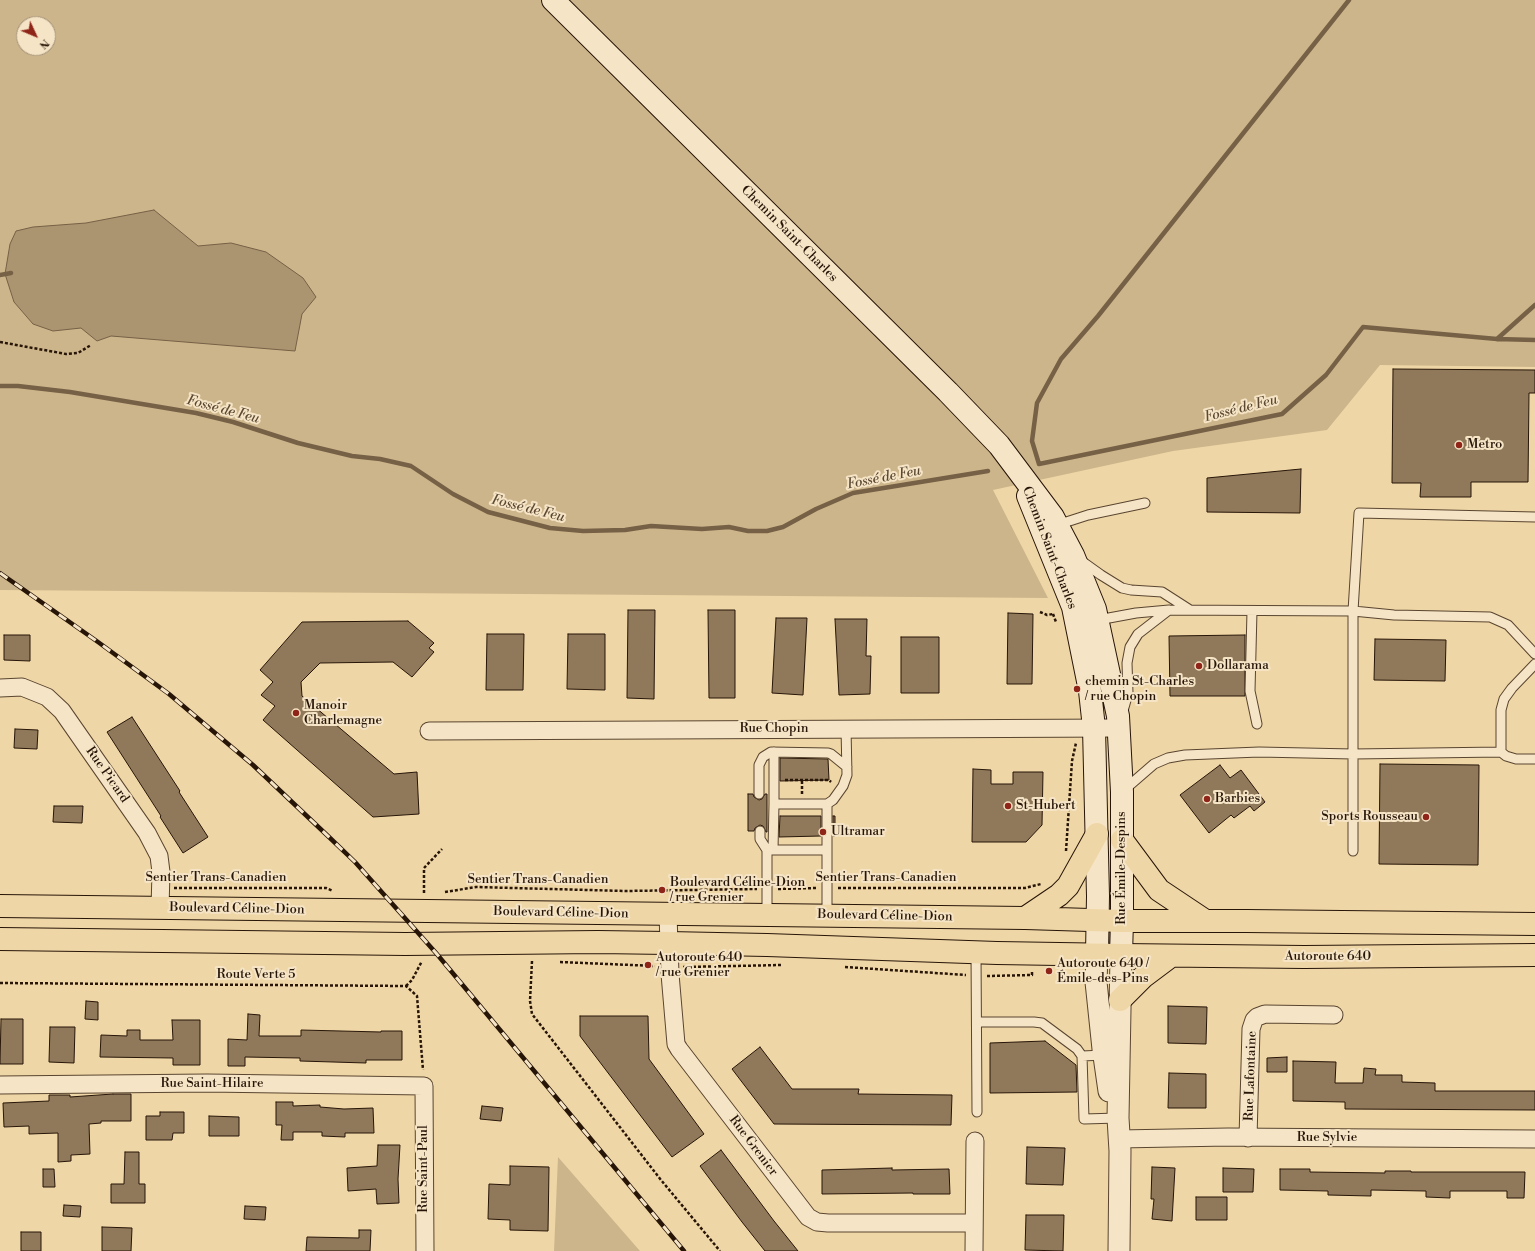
<!DOCTYPE html>
<meta charset="utf-8">
<style>
body{margin:0}
#map{position:relative;width:1535px;height:1251px;overflow:hidden;background:#efd6a6;font-family:"Libre Bodoni",serif}
canvas{display:block}
.north{position:absolute;left:16px;top:16px;width:40px;height:40px;box-sizing:border-box;background:#f5e4c5;border:1px solid #a39179;border-radius:50%;rotate:134deg;font-size:11px;font-weight:700;line-height:16px;text-align:center;color:#271508}
.north::after{content:'';display:block;margin:auto;width:14px;height:18px;background:#8f2418;clip-path:polygon(50% 0,100% 100%,50% 72%,0 100%)}
</style>
<div id="map">
<canvas width="1535" height="1251"></canvas>
<div class="north">N</div>
</div>
<script>
const c = document.querySelector('canvas').getContext('2d');
c.lineJoin = 'round';
function fillPath(path, color) {
  c.fillStyle = color;
  c.fill(path, 'evenodd');
}
function poly(rows) {
  const path = new Path2D();
  for (const r of rows) {
    path.moveTo(r[0], r[1]);
    for (let i = 2; i < r.length; i += 2) path.lineTo(r[i], r[i + 1]);
  }
  return path;
}
function trace(path, color, width, dash) {
  c.strokeStyle = color;
  c.lineWidth = width;
  c.lineCap = dash ? 'butt' : 'round';
  c.setLineDash(dash || []);
  c.stroke(path);
}
function write(font, color, halo, rows, align = 'center') {
  c.font = font + ' "Libre Bodoni",serif';
  c.lineWidth = 4;
  c.setLineDash([]);
  c.textBaseline = 'middle';
  c.strokeStyle = halo;
  c.fillStyle = color;
  for (const [text, x, y, turn = 0] of rows) {
    c.save();
    c.translate(x, y);
    c.rotate((+turn || 0) * Math.PI / 180);
    c.textAlign = isNaN(turn) ? turn : align;
    if (halo) c.strokeText(text, 0, 0);
    c.fillText(text, 0, 0);
    c.restore();
  }
}
const green = poly([
 [0,0,1535,0,1535,367,1380,365,1327,430,1173,451,993,490,1048,598,0,590],
 [24,24,48,24,48,48,24,48],
 [558,1157,640,1251,554,1251]
]);
const water = poly([
 [154,210,198,246,231,243,266,252,303,278,316,297,302,314,295,351,111,336,97,341,81,328,53,331,33,324,14,302,5,274,10,244,16,231,33,227,86,223,154,210]
]);
const stream = poly([
 [1349,0,1098,316,1061,359,1037,403,1032,441,1039,464,1282,414,1326,375,1363,327,1497,339,1535,340],
 [0,275,11,273],
 [1497,339,1535,305],
 [0,386,18,386,70,392,196,413,233,422,298,443,352,456,380,459,411,466,453,494,488,512,550,528,583,531,625,530,651,526,702,529,729,527,748,531,767,531,783,527,816,509,853,493,988,471]
]);
const building = poly([
 [1393,369,1535,370,1535,393,1529,393,1528,482,1471,482,1471,497,1420,497,1421,483,1392,483,1393,369],
 [1301,469,1300,513,1207,512,1207,478,1301,469],
 [628,610,655,610,654,699,627,698,628,610],
 [708,610,735,610,735,698,709,698,708,610],
 [1008,613,1033,614,1032,684,1007,684,1008,613],
 [776,618,807,618,803,695,772,693,776,618],
 [835,619,867,619,866,656,871,656,870,694,839,695,835,619],
 [408,621,434,643,429,648,434,652,412,677,393,662,320,663,301,682,302,696,394,774,417,772,419,814,373,817,263,720,275,706,261,695,273,682,260,670,302,622,408,621],
 [487,634,524,634,523,690,486,690,487,634],
 [568,634,605,634,605,690,567,689,568,634],
 [4,635,30,635,30,661,4,660,4,635],
 [1245,635,1245,696,1170,696,1169,636,1245,635],
 [901,637,939,637,939,693,901,693,901,637],
 [1375,639,1446,640,1445,681,1374,680,1375,639],
 [132,717,180,791,179,792,208,837,183,853,160,817,161,816,107,732,132,717],
 [15,729,38,730,37,749,14,748,15,729],
 [780,758,828,759,829,780,780,781,780,758],
 [1380,764,1479,765,1478,865,1379,864,1380,764],
 [1220,765,1230,778,1241,770,1265,802,1254,811,1250,806,1234,818,1231,815,1209,833,1180,795,1220,765],
 [973,769,991,770,991,784,1013,784,1013,772,1043,772,1042,825,1026,842,972,842,973,769],
 [748,794,753,794,754,797,759,800,762,799,765,794,767,794,767,832,766,832,763,826,760,825,755,828,754,831,748,831,748,794],
 [54,806,83,806,82,823,53,822,54,806],
 [780,816,821,816,821,836,779,837,780,816],
 [833,816,835,816,835,836,833,836,833,816],
 [86,1001,98,1002,98,1020,85,1019,86,1001],
 [1168,1006,1207,1007,1206,1044,1168,1043,1168,1006],
 [248,1014,260,1015,259,1036,301,1036,301,1030,381,1032,381,1031,402,1031,402,1060,366,1060,366,1063,300,1061,300,1058,245,1057,245,1066,228,1066,228,1039,247,1040,248,1014],
 [580,1016,648,1016,649,1059,704,1134,672,1157,580,1036,580,1016],
 [1,1019,23,1019,23,1064,0,1064,1,1019],
 [172,1020,200,1020,200,1065,173,1065,173,1058,100,1057,101,1035,127,1036,127,1030,140,1030,140,1040,173,1040,172,1020],
 [50,1027,75,1027,74,1063,49,1062,50,1027],
 [1045,1041,1076,1065,1077,1092,990,1093,990,1043,1045,1041],
 [760,1047,792,1089,859,1089,858,1094,952,1095,951,1125,774,1124,732,1069,760,1047],
 [1287,1057,1287,1072,1267,1072,1267,1058,1287,1057],
 [1293,1061,1336,1062,1335,1083,1363,1083,1364,1068,1376,1069,1375,1075,1402,1075,1402,1082,1435,1083,1435,1091,1535,1091,1535,1110,1345,1109,1345,1102,1293,1101,1293,1061],
 [1169,1073,1206,1074,1206,1108,1168,1108,1169,1073],
 [113,1094,131,1094,131,1121,101,1121,101,1123,89,1124,90,1154,71,1155,71,1161,58,1162,58,1133,29,1134,29,1126,4,1127,3,1103,49,1101,49,1095,70,1095,70,1097,113,1094],
 [276,1102,293,1102,293,1106,320,1105,320,1107,344,1109,373,1108,374,1133,345,1133,345,1137,322,1136,322,1132,293,1132,293,1140,281,1140,282,1125,276,1125,276,1102],
 [482,1106,503,1108,501,1121,480,1119,482,1106],
 [160,1112,184,1112,184,1133,173,1133,172,1140,146,1140,146,1116,160,1116,160,1112],
 [209,1116,239,1117,239,1136,209,1136,209,1116],
 [378,1145,400,1145,398,1179,399,1203,377,1204,376,1189,348,1191,347,1168,377,1166,378,1145],
 [1027,1147,1065,1148,1063,1185,1026,1184,1027,1147],
 [721,1150,774,1221,798,1251,765,1251,742,1222,700,1166,721,1150],
 [125,1152,139,1152,139,1184,145,1184,145,1203,111,1203,111,1184,124,1184,125,1152],
 [510,1166,549,1167,548,1231,510,1230,510,1220,488,1219,489,1184,510,1185,510,1166],
 [1152,1167,1175,1168,1172,1221,1152,1219,1154,1199,1151,1199,1152,1167],
 [892,1168,892,1170,949,1169,950,1194,913,1194,913,1193,822,1194,822,1170,892,1168],
 [1223,1168,1254,1169,1253,1192,1223,1192,1223,1168],
 [43,1169,54,1169,55,1187,43,1187,43,1169],
 [1280,1169,1310,1169,1310,1172,1385,1173,1385,1171,1411,1171,1411,1172,1525,1172,1524,1198,1507,1198,1507,1191,1450,1191,1450,1198,1426,1197,1426,1191,1371,1190,1371,1196,1328,1195,1328,1191,1280,1190,1280,1169],
 [1196,1197,1227,1197,1227,1220,1196,1220,1196,1197],
 [64,1205,81,1206,80,1217,63,1216,64,1205],
 [245,1206,266,1207,265,1220,244,1219,245,1206],
 [1026,1215,1064,1215,1063,1251,1025,1250,1026,1215],
 [102,1227,132,1228,131,1251,102,1251,102,1227],
 [359,1230,371,1230,370,1251,306,1251,307,1237,359,1238,359,1230],
 [21,1232,41,1232,41,1251,21,1251,21,1232]
]);
const path = poly([
 [0,342,66,354,78,353,91,345],
 [1040,612,1047,615,1053,614],
 [1053,614,1056,622],
 [785,780,829,780,831,782],
 [802,794,802,780],
 [1066,851,1072,761,1076,743],
 [174,888,326,888,333,891],
 [838,888,1025,888,1041,884],
 [778,889,817,888],
 [445,892,476,887,626,891,757,889],
 [424,893,424,868,442,849],
 [532,961,530,1001,532,1014,661,1180,720,1251],
 [560,962,655,966],
 [683,967,782,965],
 [845,967,966,975],
 [987,976,1032,975,1032,971],
 [0,983,406,986,417,996,423,1070],
 [406,986,412,980,422,961]
]);
const service = poly([
 [1057,525,1088,515,1145,503],
 [1080,560,1101,575,1122,588,1131,590,1162,592,1190,610],
 [1252,611,1250,691,1257,724],
 [1098,620,1136,613,1169,610,1353,611,1394,615,1490,617,1508,625,1535,654],
 [1535,664,1512,688,1504,699,1501,710,1501,752,1506,756,1516,759,1535,759],
 [1123,711,1128,693,1127,663,1130,647,1138,634,1169,610],
 [1124,790,1154,764,1168,758,1185,755,1259,752,1353,754,1501,752],
 [759,794,759,765,763,757,771,752,828,753,831,754,847,767],
 [774,804,774,752],
 [827,804,827,850],
 [760,831,760,839,767,850],
 [773,850,774,804,827,804,833,800,843,786,847,775,846,728],
 [1353,851,1353,611,1359,513,1535,517],
 [767,915,767,850,827,850,827,916],
 [976,952,977,1112],
 [977,1022,1034,1022,1042,1023,1077,1049,1082,1056],
 [1104,1055,1082,1056,1084,1119,1118,1118]
]);
const minor = poly([
 [0,688,22,687,47,697,62,711,147,833,159,856,161,872,160,908],
 [429,731,1119,728],
 [668,914,670,974,676,1044,679,1049,808,1217,817,1222,828,1223,974,1223],
 [0,1085,207,1083,424,1086,425,1251],
 [1248,1138,1251,1029,1254,1020,1257,1017,1265,1014,1334,1015],
 [1119,1139,1228,1137,1535,1139],
 [974,1251,975,1141]
]);
const tertiary = poly([
 [1097,954,1096,982,1098,1001,1103,1049,1109,1091],
 [1119,1251,1120,1151,1118,1118,1121,955]
]);
const secondary = poly([
 [553,0,948,392,999,445,1053,517,1073,555,1095,609,1118,716,1122,792,1122,921,1121,955],
 [1028,496,1073,607,1090,691,1094,728,1098,896,1097,954]
]);
const primary = poly([
 [0,906,1025,918,1122,921],
 [1025,918,1059,895,1068,886,1097,834],
 [0,939,405,944,598,942,668,943,767,945,997,953,1121,955]
]);
const motorway = poly([
 [1122,840,1159,890,1204,920],
 [1122,921,1246,921,1535,924],
 [1121,955,1304,957,1535,955],
 [1120,1000,1143,977,1171,956]
]);
const rail = poly([
 [0,573,98,642,169,694,253,765,330,838,355,862,436,953,684,1251]
]);
const markers = [
 [1459,445,4,"#8f2418"],
 [1199,666,4,"#8f2418"],
 [1077,689,4,"#8f2418"],
 [296,713,4,"#8f2418"],
 [1207,799,4,"#8f2418"],
 [1008,806,4,"#8f2418"],
 [1426,817,4,"#8f2418"],
 [823,832,4,"#8f2418"],
 [662,890,4,"#8f2418"],
 [648,965,4,"#8f2418"],
 [1049,971,4,"#8f2418"]
];
const streetNames = [
 ["Chemin Saint-Charles",789,234,45],
 ["Chemin Saint-Charles",1049,548,69],
 ["Rue Chopin",774,729],
 ["Rue Picard",107,775,55],
 ["Rue Émile-Despins",1122,868,-90],
 ["Sentier Trans-Canadien",216,878],
 ["Sentier Trans-Canadien",886,878],
 ["Sentier Trans-Canadien",538,880],
 ["Boulevard Céline-Dion",237,909,1],
 ["Boulevard Céline-Dion",561,913,1],
 ["Boulevard Céline-Dion",885,916,1],
 ["Autoroute 640",1328,957],
 ["Route Verte 5",256,975],
 ["Rue Lafontaine",1251,1076,-88],
 ["Rue Saint-Hilaire",212,1084],
 ["Rue Sylvie",1327,1138],
 ["Rue Grenier",753,1146,53],
 ["Rue Saint-Paul",424,1169,-90]
];
const poiNames = [
 ["Metro",1467,445],
 ["Dollarama",1207,666],
 ["chemin St-Charles",1085,682],
 ["/ rue Chopin",1085,697],
 ["Manoir",304,706],
 ["Charlemagne",304,721],
 ["Barbies",1215,799],
 ["St-Hubert",1016,806],
 ["Sports Rousseau",1418,817,"right"],
 ["Ultramar",831,832],
 ["Boulevard Céline-Dion",670,883],
 ["/ rue Grenier",670,898],
 ["Autoroute 640",656,958],
 ["/ rue Grenier",656,973],
 ["Autoroute 640 /",1057,964],
 ["Émile-des-Pins",1057,979]
];
const waterNames = [
 ["Fossé de Feu",1241,409,-14],
 ["Fossé de Feu",223,410,15],
 ["Fossé de Feu",884,478,-11],
 ["Fossé de Feu",528,509,14]
];
fillPath(green, '#cdb58b');
fillPath(water, '#ab9470');
trace(water, '#766146', 1);
trace(stream, '#766146', 4.5);
fillPath(building, '#8f795a');
trace(building, '#271508', 1);
trace(service, '#594530', 11);
trace(minor, '#594530', 19);
trace(tertiary, '#594530', 23);
trace(secondary, '#271508', 24);
trace(primary, '#271508', 24);
trace(motorway, '#271508', 24);
trace(path, '#271508', 2.5, [3, 2]);
trace(service, '#f5e4c5', 9);
trace(minor, '#f5e4c5', 17);
trace(tertiary, '#f5e4c5', 21);
trace(secondary, '#f5e4c5', 22);
trace(primary, '#efd6a6', 22);
trace(motorway, '#efd6a6', 22);
trace(rail, '#271508', 4.5);
trace(rail, '#f5e4c5', 3, [9]);
for (const [x, y, r, color] of markers) {
  const dot = new Path2D();
  dot.arc(x, y, r, 0, 2 * Math.PI);
  c.fillStyle = color;
  c.fill(dot);
  trace(dot, '#f5e4c5', 1.5);
}
write('13px', '#271508', '#f5e4c5', streetNames);
write('13px', '#271508', '#f5e4c5', poiNames, 'left');
write('italic 14px', '#5c4832', '#f5e4c5', waterNames);
</script>
